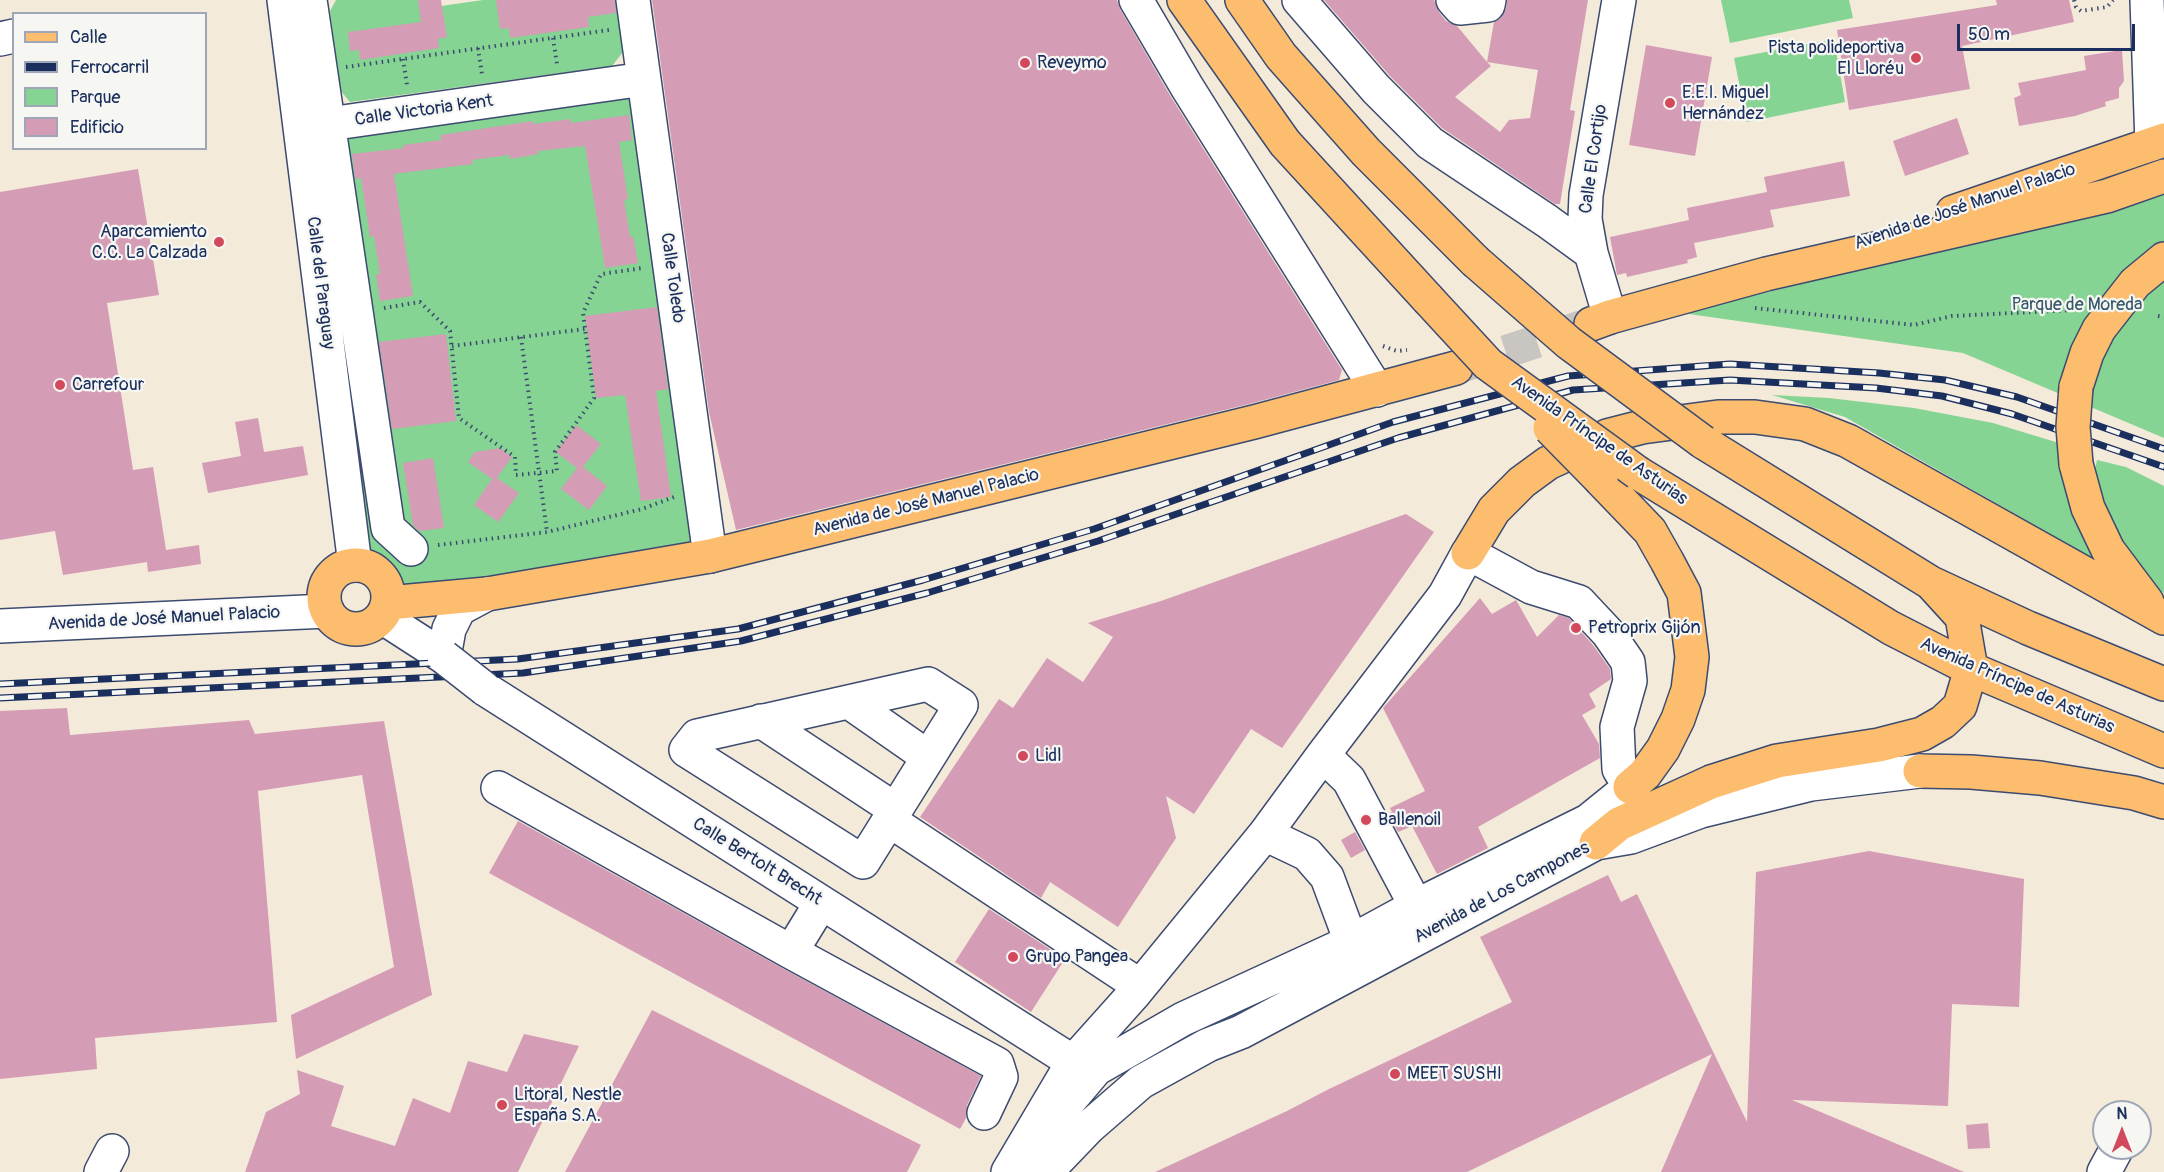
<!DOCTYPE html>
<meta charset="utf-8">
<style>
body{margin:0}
#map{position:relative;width:2164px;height:1172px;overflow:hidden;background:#f4ead9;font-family:Pangolin,sans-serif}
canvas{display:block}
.legend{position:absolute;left:12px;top:12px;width:195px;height:138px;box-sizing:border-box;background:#f6f6f2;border:2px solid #9ea6b7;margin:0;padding:8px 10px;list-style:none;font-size:18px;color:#1b2f5e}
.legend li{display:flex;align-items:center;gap:12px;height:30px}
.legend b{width:30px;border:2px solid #9ea6b7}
.north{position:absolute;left:2092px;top:1100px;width:60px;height:60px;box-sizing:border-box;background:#f6f6f2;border:2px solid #9ea6b7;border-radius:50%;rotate:0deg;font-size:16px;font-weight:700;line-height:24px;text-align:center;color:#1b2f5e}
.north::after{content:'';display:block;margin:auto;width:21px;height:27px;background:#d1495b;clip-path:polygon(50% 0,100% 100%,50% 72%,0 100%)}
.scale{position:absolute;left:1957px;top:24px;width:178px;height:27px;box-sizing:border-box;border:3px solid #1b2f5e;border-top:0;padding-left:8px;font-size:18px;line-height:21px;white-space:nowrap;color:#1b2f5e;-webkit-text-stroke:4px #f6f6f2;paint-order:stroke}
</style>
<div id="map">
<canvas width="2164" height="1172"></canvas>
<ul class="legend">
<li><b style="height:8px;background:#fcbd6e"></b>Calle</li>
<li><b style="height:8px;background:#1b2f5e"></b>Ferrocarril</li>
<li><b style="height:16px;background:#86d493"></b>Parque</li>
<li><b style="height:16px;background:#d49cb5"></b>Edificio</li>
</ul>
<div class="north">N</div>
<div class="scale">50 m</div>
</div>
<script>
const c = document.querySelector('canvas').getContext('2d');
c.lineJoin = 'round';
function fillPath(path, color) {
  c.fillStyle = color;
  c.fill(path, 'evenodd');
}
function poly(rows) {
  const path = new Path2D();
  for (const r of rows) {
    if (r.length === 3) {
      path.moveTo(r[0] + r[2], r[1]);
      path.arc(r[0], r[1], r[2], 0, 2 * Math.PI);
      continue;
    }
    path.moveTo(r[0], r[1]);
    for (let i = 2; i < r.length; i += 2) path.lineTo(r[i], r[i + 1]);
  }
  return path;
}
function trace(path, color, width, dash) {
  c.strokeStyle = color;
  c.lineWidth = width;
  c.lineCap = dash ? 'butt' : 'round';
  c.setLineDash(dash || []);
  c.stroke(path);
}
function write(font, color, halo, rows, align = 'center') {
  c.font = font + ' Pangolin,sans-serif';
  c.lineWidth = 4.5;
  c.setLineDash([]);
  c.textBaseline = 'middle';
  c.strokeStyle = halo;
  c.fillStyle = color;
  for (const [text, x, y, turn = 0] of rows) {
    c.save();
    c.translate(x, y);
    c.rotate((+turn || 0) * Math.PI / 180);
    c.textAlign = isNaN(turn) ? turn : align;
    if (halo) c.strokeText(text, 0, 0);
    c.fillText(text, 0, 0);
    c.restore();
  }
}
const green = poly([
 [310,0,330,124,644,79,710,556,388,593,382,578,370,568,364,566],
 [336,0,418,0,420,9,483,0,615,0,623,52,612,66,350,102,340,90,330,11],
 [1721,0,1849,0,1853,18,1730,43],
 [1834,39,1845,102,1747,122,1734,58],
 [2164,186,2164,438,1963,353,1682,313,2114,207],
 [1772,395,1829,398,1914,408,1993,423,2059,443,2070,502,2092,558,1845,417],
 [2097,460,2126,467,2164,486,2164,593,2158,590,2127,552,2108,513,2095,469]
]);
const building = poly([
 [418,0,441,0,447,37,438,39,439,48,360,60,359,50,350,51,348,32,421,22],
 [496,0,615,0,616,13,588,17,589,27,510,38,509,28,500,29],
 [652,0,1117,0,1120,9,1171,97,1342,370,1339,380,1249,404,736,530,709,412],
 [1324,0,1434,0,1439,12,1446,21,1457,26,1487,62,1494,22,1501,18,1506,9,1507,0,1588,0,1570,110,1575,111,1560,204,1555,204,1442,128,1390,76],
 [1487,62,1538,70,1530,118,1509,120,1500,132,1455,97,1491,66],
 [1996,0,2069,0,2074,22,1962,46,1970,89,1849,110,1837,30,1997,5],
 [1646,45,1712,57,1695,156,1629,145],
 [2122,50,2124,81,2119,88,2119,98,2105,102,2106,106,2075,116,2019,126,2014,98,2021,95,2018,83,2086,70,2084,56],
 [629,115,632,140,619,142,628,199,624,200,630,237,633,236,638,263,605,268,585,146,538,151,538,154,510,159,510,155,472,160,473,164,394,174,413,296,380,301,376,274,380,274,374,236,370,237,361,178,355,179,352,154,404,148,403,145,441,140,441,135,533,121,533,124,571,119,571,123],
 [1957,118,1969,154,1905,176,1893,141],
 [1844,161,1850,196,1770,210,1774,227,1694,243,1697,257,1687,260,1688,263,1627,277,1626,273,1617,275,1610,237,1689,220,1687,208,1767,192,1764,177],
 [138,169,159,295,107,303,133,470,153,467,166,550,199,545,201,564,148,572,147,562,63,575,55,531,0,540,0,192],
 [657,307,668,389,656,391,671,497,641,501,625,395,596,398,585,316],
 [446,334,456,421,392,429,379,342],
 [258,418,264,452,303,446,308,475,208,493,202,463,241,456,235,422],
 [576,425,601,444,583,467,607,486,589,510,561,489,577,468,556,452],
 [500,448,512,457,497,478,519,493,498,522,474,505,492,479,468,462,475,452],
 [433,458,444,528,419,531,413,525,403,463],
 [1406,514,1434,532,1282,748,1251,729,1194,814,1166,796,1176,838,1118,927,1050,882,1041,898,920,817,999,699,1013,708,1047,658,1083,682,1113,637,1088,623,1161,601],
 [1480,598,1492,614,1516,600,1537,637,1559,615,1569,618,1593,645,1610,669,1611,679,1589,694,1596,707,1582,715,1599,744,1600,758,1478,827,1488,848,1437,874,1412,826,1398,832,1388,814,1392,812,1390,808,1425,791,1383,708],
 [67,708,70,735,249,720,255,734,384,721,432,995,296,1059,291,1015,394,967,362,775,258,791,277,1022,95,1038,97,1069,0,1079,0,711],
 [518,821,782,968,981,1076,967,1105,966,1118,960,1129,489,873],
 [1355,832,1365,850,1351,858,1341,840],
 [1869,851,2024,879,2019,1007,1952,1004,1948,1106,1792,1100,1964,1172,1661,1172,1712,1054,1467,1172,1155,1172,1287,1111,1327,1090,1512,1002,1480,937,1608,875,1621,902,1637,894,1747,1122,1756,872],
 [989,909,1065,959,1031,1012,955,962],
 [652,1010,921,1145,907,1172,565,1172],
 [524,1034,579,1046,518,1172,245,1172,266,1112,300,1094,297,1070,344,1086,331,1126,395,1146,413,1098,450,1113,468,1061,507,1072],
 [1988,1123,1990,1148,1968,1149,1966,1125]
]);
const majorTunnel = poly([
 [1459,367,1584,326]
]);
const path = poly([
 [2074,0,2076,7,2081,11,2107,7,2113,0],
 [553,38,557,64],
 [478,48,482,74],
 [403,59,407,85],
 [346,67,609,30],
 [384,308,420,302,450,331,459,418,515,457,516,475,557,471,555,452,594,398,583,313,601,274,643,268],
 [1755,308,1914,325,1952,316,2073,310],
 [2158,316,2164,317],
 [521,337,547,532],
 [452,346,585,329],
 [1383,346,1397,351,1407,350],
 [438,545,547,532,642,509,674,497]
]);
const minor = poly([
 [284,0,355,565],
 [310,0,388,528,411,549],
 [633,0,710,556],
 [1136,0,1187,87,1377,390],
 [1299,0,1376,89,1430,143,1547,221,1591,253],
 [1453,0,1460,8,1488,5,1489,0],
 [2147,0,2152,144],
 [0,39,14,36],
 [329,124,644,79],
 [1610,317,1591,253,1585,219,1586,195,1619,0],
 [382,617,444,657,449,629,459,609,487,594],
 [0,626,327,611],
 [928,684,961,705,863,862,686,750,697,736,928,684],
 [485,689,1073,1062,1094,1069],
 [849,702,928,757],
 [761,721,896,810],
 [1323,755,1349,780,1416,906],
 [498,788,791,952,997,1064,1001,1077,984,1113],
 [889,820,1140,986],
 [1265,834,1307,854,1327,877,1346,928,1348,943,1340,961],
 [791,952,821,903],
 [101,1172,112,1151],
 [1008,1172,1073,1062,1133,995,1265,834,1323,755,1445,595,1468,553,1531,587,1579,602,1608,633,1628,662,1630,681,1617,727,1619,769,1630,787,1588,821,1416,906,1348,943,1183,1019,1096,1069,1009,1172],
 [1046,1172,1088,1128,1141,1082,1208,1045,1241,1032,1596,843,1631,837,1701,811,1811,784,1920,771],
 [2104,1172,2117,1148]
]);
const major = poly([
 [1953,212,2164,140],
 [1591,324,1610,317,1766,274,2107,196,2164,176],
 [356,597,32],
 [388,603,487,594,710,556,1254,422,1456,368]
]);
const highway = poly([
 [1184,0,1285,143,1428,299],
 [1242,0,1281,56,1366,152,1475,261],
 [2076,387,2087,353,2099,329,2135,283,2164,259],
 [1703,442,1931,583,2028,628,2164,684],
 [2076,464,2088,508,2108,550,2147,602],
 [1638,473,1891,628,1971,669,2164,751],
 [1601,480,1650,531,1667,561,1684,593,1692,657,1688,690,1678,719,1663,749,1645,774,1630,787],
 [1468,553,1494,510,1522,482,1548,463,1607,436,1642,427,1718,417,1755,417,1805,424,1848,441,2164,618],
 [1920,771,1971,772,2040,778,2134,793,2164,802],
 [1596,843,1619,824,1711,782,1777,761,1879,745,1922,734,1943,722,1960,706,1971,669,1962,617,1931,583]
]);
const rail = poly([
 [0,684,518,659,738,629,923,580,1094,529,1393,422,1568,376,1730,364,1879,373,1945,380,2017,397,2164,449],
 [0,698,523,673,741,641,927,593,1098,541,1398,438,1573,390,1730,380,1876,388,1942,396,2012,414,2164,467]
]);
const minorBridge = poly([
 [444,657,485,689]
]);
const highwayBridge = poly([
 [1475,261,1569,343,1703,442],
 [1428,299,1488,364,1638,473],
 [2076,387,2073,427,2076,464],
 [1550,428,1601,480]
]);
const markers = [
 [1916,58,6,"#d1495b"],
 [1025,63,6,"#d1495b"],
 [1670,103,6,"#d1495b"],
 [219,242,6,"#d1495b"],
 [60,385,6,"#d1495b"],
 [1576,628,6,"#d1495b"],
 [1023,756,6,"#d1495b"],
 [1366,820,6,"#d1495b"],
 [1013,957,6,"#d1495b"],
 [1395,1074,6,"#d1495b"],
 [502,1105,6,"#d1495b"]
];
const poiNames = [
 ["Pista polideportiva",1904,48,"right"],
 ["El Lloréu",1904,69,"right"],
 ["Reveymo",1037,63],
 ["E.E.I. Miguel",1682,93],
 ["Hernández",1682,114],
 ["Aparcamiento",207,232,"right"],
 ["C.C. La Calzada",207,253,"right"],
 ["Carrefour",72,385],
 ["Petroprix Gijón",1588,628],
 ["Lidl",1035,756],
 ["Ballenoil",1378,820],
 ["Grupo Pangea",1025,957],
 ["MEET SUSHI",1407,1074],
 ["Litoral, Nestle",514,1095],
 ["España S.A.",514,1116]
];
const streetNames = [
 ["Calle Victoria Kent",424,111,-8],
 ["Calle El Cortijo",1594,159,-82],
 ["Avenida de José Manuel Palacio",1965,207,-19],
 ["Calle Toledo",672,278,82],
 ["Calle del Paraguay",320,283,83],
 ["Avenida Príncipe de Asturias",1599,441,35],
 ["Avenida de José Manuel Palacio",926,503,-14],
 ["Avenida de José Manuel Palacio",164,619,-3],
 ["Avenida Príncipe de Asturias",2017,686,24],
 ["Calle Bertolt Brecht",757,862,32],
 ["Avenida de Los Campones",1502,893,-28]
];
const parkNames = [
 ["Parque de Moreda",2077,305]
];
fillPath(green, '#86d493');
fillPath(building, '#d49cb5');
trace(majorTunnel, '#c9c5c0', 33, [33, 16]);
trace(minor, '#3c4b70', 36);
trace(major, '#3c4b70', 36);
trace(highway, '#3c4b70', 36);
trace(path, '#3c4b70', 4, [1.5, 4.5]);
trace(minor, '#fff', 33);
trace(major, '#fcbd6e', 33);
trace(highway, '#fcbd6e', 33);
trace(rail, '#1b2f5e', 7);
trace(rail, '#f6f6f2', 4.5, [14]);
trace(minorBridge, '#3c4b70', 36, []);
trace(highwayBridge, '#3c4b70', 36, []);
trace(minorBridge, '#fff', 33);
trace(highwayBridge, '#fcbd6e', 33);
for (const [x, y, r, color] of markers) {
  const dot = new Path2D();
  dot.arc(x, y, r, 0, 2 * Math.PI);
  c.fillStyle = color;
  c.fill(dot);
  trace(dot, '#f6f6f2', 2);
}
write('18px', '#1b2f5e', '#f6f6f2', poiNames, 'left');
write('18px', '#1b2f5e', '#f6f6f2', streetNames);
write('18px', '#36586b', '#f6f6f2', parkNames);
</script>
